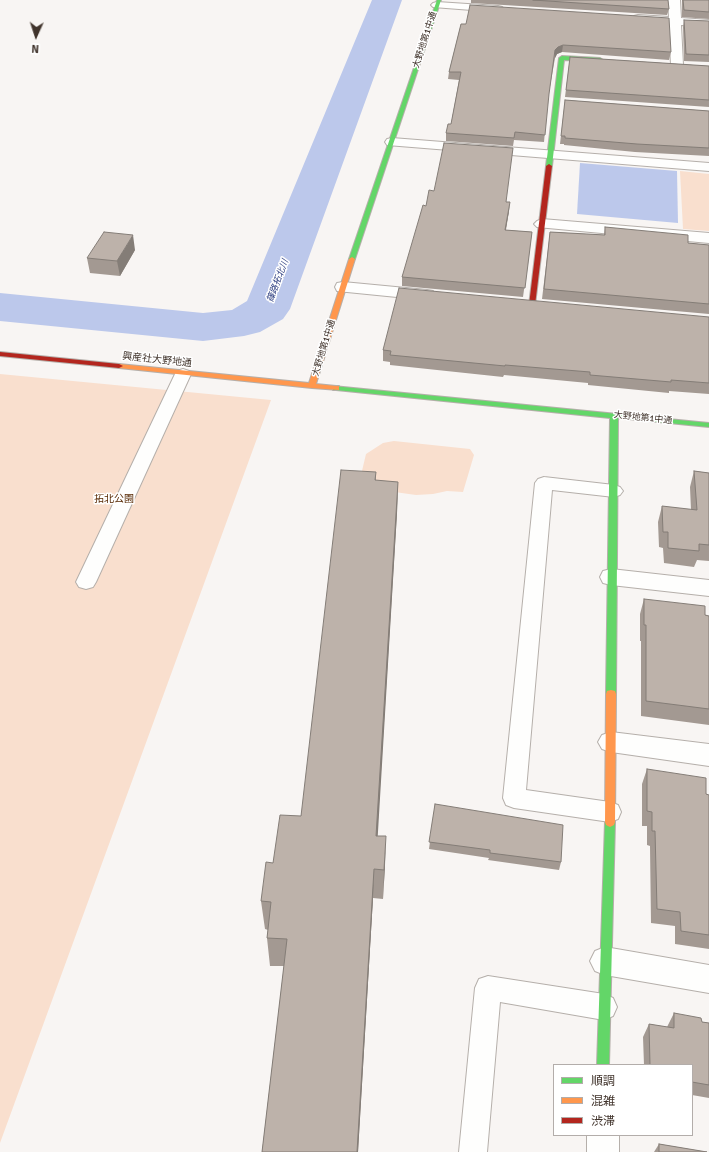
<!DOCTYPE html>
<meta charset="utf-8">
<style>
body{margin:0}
#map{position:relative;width:709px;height:1152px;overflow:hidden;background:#f8f5f3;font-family:Signika,"Noto Sans JP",sans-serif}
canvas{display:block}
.legend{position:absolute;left:553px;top:1064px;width:140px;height:72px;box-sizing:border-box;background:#fff;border:1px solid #b3adaa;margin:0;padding:5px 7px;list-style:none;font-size:12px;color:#40332b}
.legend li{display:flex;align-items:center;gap:8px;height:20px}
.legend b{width:20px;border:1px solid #b3adaa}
.north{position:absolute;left:16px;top:16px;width:40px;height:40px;-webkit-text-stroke:3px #fff;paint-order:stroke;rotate:183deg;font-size:11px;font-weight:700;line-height:16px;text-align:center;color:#40332b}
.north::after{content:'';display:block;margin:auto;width:14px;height:18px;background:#40332b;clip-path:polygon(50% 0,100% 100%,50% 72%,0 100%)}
</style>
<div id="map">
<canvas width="709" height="1152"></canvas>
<ul class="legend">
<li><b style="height:5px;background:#63d668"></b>順調</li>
<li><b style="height:5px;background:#ff974d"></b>混雑</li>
<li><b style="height:5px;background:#b3261e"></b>渋滞</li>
</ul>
<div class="north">N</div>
</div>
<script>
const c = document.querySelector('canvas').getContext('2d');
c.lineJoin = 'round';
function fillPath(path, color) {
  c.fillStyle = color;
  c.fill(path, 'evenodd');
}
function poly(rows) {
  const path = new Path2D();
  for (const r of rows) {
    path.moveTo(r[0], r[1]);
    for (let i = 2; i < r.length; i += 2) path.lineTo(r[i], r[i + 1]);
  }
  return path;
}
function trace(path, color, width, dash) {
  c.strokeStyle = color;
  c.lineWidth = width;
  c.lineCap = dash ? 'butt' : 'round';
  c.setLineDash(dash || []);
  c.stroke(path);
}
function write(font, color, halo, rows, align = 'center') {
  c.font = font + ' Signika,"Noto Sans JP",sans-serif';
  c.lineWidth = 3;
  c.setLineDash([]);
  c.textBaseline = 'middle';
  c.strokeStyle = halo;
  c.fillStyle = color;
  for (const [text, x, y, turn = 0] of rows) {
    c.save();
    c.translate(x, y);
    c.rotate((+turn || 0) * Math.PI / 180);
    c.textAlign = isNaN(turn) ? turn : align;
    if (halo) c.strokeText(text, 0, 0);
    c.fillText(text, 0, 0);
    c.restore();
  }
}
const green = poly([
 [680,171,709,174,709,231,683,229],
 [0,374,271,400,0,1143],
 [394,441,470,449,474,455,463,492,447,491,433,494,416,495,373,489,357,492,366,454,383,443]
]);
const water = poly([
 [580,163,677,171,678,223,577,214]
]);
const river = poly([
 [372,0,402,0,290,309,283,319,260,332,244,336,203,341,0,321,0,293,203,313,232,310,247,301,372,0]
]);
const lane = poly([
 [183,369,189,371,191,374,96,582,93,587,86,589,79,587,76,582,175,374,177,371,183,369],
 [544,477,614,485,620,487,623,491,620,495,614,497,552,490,526,790,610,802,618,805,621,812,618,819,610,822,514,808,506,805,503,798,535,483,538,479,544,477],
 [488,976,604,994,613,998,617,1007,613,1016,604,1020,500,1002,487,1152,459,1152,475,988,479,979,488,976]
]);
const street = poly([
 [668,0,680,0,681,18,709,20,709,26,681,25,683,65,681,68,677,69,673,68,671,65,669,24,638,21,634,20,632,18,634,16,638,15,669,17,668,0],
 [437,2,498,6,502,7,504,9,502,11,498,12,433,7,431,5,433,3,437,2],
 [392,138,709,163,709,171,387,145,385,142,387,139,392,138],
 [542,219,709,233,709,243,537,227,534,224,537,221,542,219],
 [343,282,427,290,433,291,435,295,433,299,427,300,337,291,335,287,337,283,343,282],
 [611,569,709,580,709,596,611,585,603,583,600,577,603,571,611,569],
 [611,732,709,744,709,766,611,752,602,749,598,742,602,735,611,732],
 [605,947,709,965,709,993,605,975,595,971,590,961,595,951,605,947],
 [587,1135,619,1135,619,1152,587,1152,587,1135]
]);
const fast = poly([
 [437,0,441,0,355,259,350,260,349,259,437,0],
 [562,56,600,58,603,60,600,62,564,60,552,166,549,168,546,166,559,58,562,56],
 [333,386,709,423,709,427,618,418,616,694,615,697,611,698,607,697,606,694,610,418,336,390,333,390,333,386],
 [610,817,614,819,615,822,609,1065,597,1065,605,822,606,819,610,817]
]);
const slow = poly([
 [352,257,355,259,316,384,336,386,339,386,339,390,312,388,119,368,115,366,119,364,309,383,349,259,352,257],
 [611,690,615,691,616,694,615,822,614,825,610,827,606,825,605,822,606,694,607,691,611,690]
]);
const jam = poly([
 [549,164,552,166,535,305,532,307,529,305,546,166,549,164],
 [0,352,119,364,123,366,119,368,0,356,0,352]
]);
const wall = poly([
 [471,0,668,0,669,9,667,15,471,3],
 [682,0,709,0,709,19,682,17],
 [684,20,709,21,709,62,684,61,683,27],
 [461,24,671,52,669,60,562,52,557,54,555,58,548,98,544,142,514,140,513,146,446,141,446,133,451,124,459,80,448,79,449,72],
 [570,57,709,66,709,107,565,97],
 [565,100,709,111,709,156,635,152,564,145,564,144,560,144],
 [507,202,509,211,506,230,532,232,523,297,402,286,402,277,426,206],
 [605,227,688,243,709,245,709,314,542,299,550,232,604,235],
 [135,250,120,276,90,273,87,258],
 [709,317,709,394,669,391,669,393,588,385,588,383,504,375,503,377,390,365,390,362,383,361,383,350],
 [694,471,709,473,709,561,697,560,694,567,664,563,663,548,659,547,658,522,662,506,691,510,690,487],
 [376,472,376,481,398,482,397,513,377,836,385,865,383,899,373,898,358,1152,262,1152,284,966,270,966,267,938,268,930,265,929,261,901,273,863,301,816],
 [644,599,705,615,709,616,709,725,641,716,641,641,640,641,640,614],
 [647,769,706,794,709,795,709,949,675,944,675,926,651,923,650,846,647,845,647,826,642,826,642,784],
 [435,804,561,862,559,870,488,860,489,858,429,849],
 [674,1013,702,1022,709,1023,709,1098,692,1095,692,1065,644,1065,643,1037,649,1024,667,1027],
 [659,1144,707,1152,654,1152]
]);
const shadedWall = poly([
 [563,45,562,52,557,54,555,58,555,50,558,47],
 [510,202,509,211,504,239,505,230],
 [133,235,135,250,120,276,117,261],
 [398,482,397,513,376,865,376,836],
 [386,836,385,865,383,899,384,870],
 [374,869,373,898,358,1152,357,1152]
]);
const building = poly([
 [533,0,668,0,669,9,533,0],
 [683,0,709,0,709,12,684,10,683,0],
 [470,5,669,18,671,52,563,45,558,47,555,50,549,94,545,135,515,132,514,138,446,133,448,124,451,124,461,72,449,72,461,24,466,24,470,5],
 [684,20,709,21,709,55,686,54,684,20],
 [570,57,709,66,709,100,566,90,570,57],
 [565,100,709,111,709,148,637,144,565,138,565,136,561,136,565,100],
 [444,143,513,148,506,202,510,202,505,230,532,232,525,288,402,277,423,205,426,206,429,190,434,191,444,143],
 [605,227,688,235,688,243,709,245,709,304,544,289,550,232,605,235,605,227],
 [104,232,133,235,117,261,87,258,104,232],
 [399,288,709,317,709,383,671,380,671,382,590,375,590,372,505,365,505,366,390,355,391,351,383,350,399,288],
 [341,470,376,472,375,480,398,482,376,836,386,836,384,870,374,869,357,1152,262,1152,287,939,267,938,271,902,261,901,266,862,273,863,280,815,301,816,341,470],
 [694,471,709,473,709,545,699,544,699,551,668,548,668,532,663,532,662,506,697,510,694,471],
 [644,599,705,606,705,615,709,616,709,709,646,701,646,625,644,625,644,599],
 [647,769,706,778,706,794,709,795,709,935,681,931,680,912,657,909,655,831,652,831,652,812,647,811,647,769],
 [435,804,563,825,561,862,490,853,490,850,429,842,435,804],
 [674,1013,701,1018,702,1022,709,1023,709,1085,692,1082,692,1065,650,1065,649,1024,674,1028,674,1013],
 [659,1144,707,1152,659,1152,659,1144]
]);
const farStreetnames = [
 ["大野地第1中通",425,40,-72],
 ["大野地第1中通",324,348,-73],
 ["大野地第1中通",643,418,6]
];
const farWaternames = [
 ["篠路拓北川",278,281,-69]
];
const streetNames = [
 ["興産社大野地通",157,360,6]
];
const parkNames = [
 ["拓北公園",114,499]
];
fillPath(green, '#f9dfce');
fillPath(water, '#bcc8eb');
fillPath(river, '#bcc8eb');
trace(lane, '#b5afaa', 2);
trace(street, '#b5afaa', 2);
trace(fast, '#b5afaa', 2);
trace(slow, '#b5afaa', 2);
trace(jam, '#b5afaa', 2);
fillPath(lane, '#fefefd');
fillPath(street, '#fefefd');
fillPath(fast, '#63d668');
fillPath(slow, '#ff974d');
fillPath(jam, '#b3261e');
fillPath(wall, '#a39992');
fillPath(shadedWall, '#847d77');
fillPath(building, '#bdb2aa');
trace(building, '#847d77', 1);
write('9px', '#40332b', '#fff', farStreetnames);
write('italic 9px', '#364685', '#fff', farWaternames);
write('10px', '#40332b', '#fff', streetNames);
write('10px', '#562700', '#fff', parkNames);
</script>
